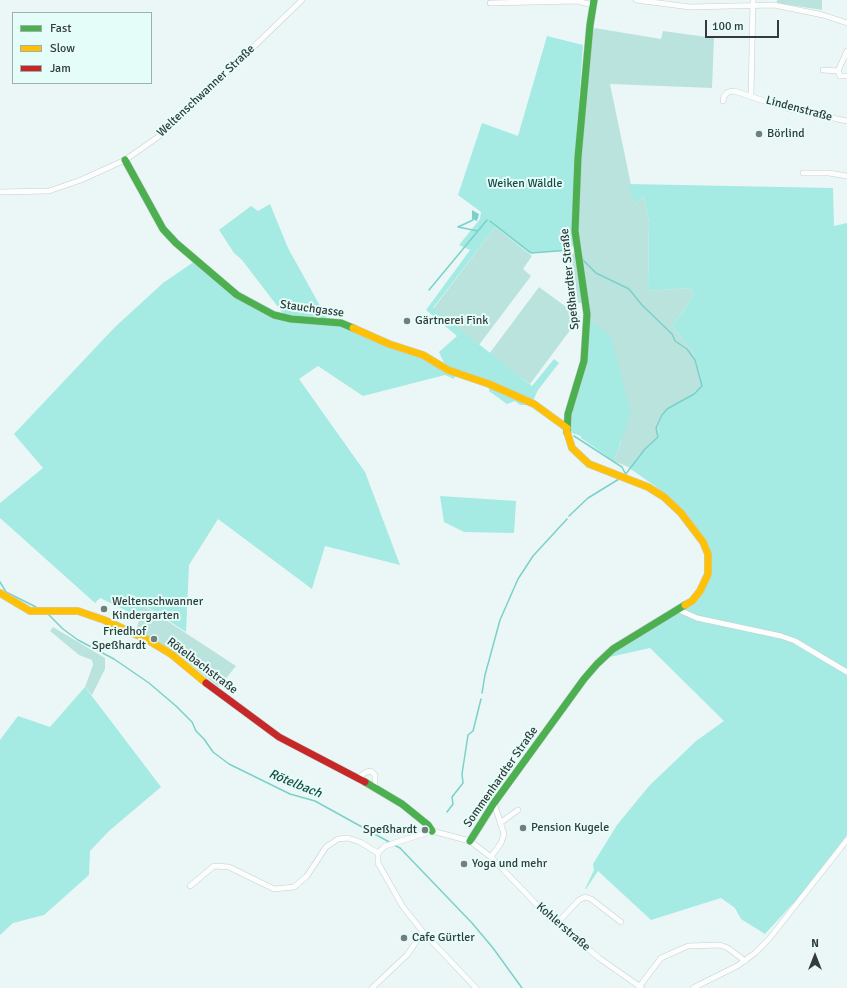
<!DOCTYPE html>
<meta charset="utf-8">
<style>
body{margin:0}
#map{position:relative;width:847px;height:988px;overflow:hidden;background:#ebf7f6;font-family:Signika,sans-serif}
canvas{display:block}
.legend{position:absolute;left:12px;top:12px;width:140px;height:72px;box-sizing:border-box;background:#e5fdf9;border:1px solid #9eb0ad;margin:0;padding:5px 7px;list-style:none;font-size:12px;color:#333c3b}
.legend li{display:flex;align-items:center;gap:8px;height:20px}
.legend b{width:20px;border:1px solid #9eb0ad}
.north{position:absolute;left:795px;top:936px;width:40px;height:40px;-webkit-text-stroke:3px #e5fdf9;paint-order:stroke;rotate:0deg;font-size:11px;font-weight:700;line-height:16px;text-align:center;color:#333c3b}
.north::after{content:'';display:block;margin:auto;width:14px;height:18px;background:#333c3b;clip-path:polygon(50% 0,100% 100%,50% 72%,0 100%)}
.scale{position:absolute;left:705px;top:20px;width:74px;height:18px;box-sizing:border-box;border:2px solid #333c3b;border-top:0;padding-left:5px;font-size:12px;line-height:14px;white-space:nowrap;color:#333c3b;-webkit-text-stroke:3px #e5fdf9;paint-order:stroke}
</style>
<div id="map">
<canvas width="847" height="988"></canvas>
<ul class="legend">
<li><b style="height:5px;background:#4caf50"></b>Fast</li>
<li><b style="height:5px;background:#ffc107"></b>Slow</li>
<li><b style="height:5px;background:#c62828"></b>Jam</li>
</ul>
<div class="north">N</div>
<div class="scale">100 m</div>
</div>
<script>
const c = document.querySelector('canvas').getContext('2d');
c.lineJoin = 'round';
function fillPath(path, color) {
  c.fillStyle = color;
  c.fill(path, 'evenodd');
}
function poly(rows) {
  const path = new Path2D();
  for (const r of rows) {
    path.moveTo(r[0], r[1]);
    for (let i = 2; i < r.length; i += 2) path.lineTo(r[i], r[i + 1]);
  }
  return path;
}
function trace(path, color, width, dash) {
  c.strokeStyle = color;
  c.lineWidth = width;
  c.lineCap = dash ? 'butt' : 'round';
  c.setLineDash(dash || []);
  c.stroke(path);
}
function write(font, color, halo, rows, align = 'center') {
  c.font = font + ' Signika,sans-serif';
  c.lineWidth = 4;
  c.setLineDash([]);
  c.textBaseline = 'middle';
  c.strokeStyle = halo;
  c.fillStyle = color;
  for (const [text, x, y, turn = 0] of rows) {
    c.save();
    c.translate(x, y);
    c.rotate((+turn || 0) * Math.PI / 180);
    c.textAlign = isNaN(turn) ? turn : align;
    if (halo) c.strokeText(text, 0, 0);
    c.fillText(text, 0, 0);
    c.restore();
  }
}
const green = poly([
 [777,0,822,0,822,10,777,3],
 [595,28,661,39,663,31,714,38,712,88,610,84,635,204,644,196,649,222,648,291,690,288,692,291,693,294,685,309,672,325,692,351,699,369,702,387,664,412,659,424,658,437,628,467,614,461,621,442,589,320,577,225,590,35],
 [495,227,532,256,523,269,531,276,479,345,433,309],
 [575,253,583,303,578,303,571,254],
 [539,287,580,317,530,384,489,354],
 [143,605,236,666,219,687,171,650,136,631],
 [53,627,105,658,105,669,92,695,85,687,93,665,92,660,79,655,50,631]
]);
const forest = poly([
 [547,36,583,45,575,157,573,246,563,251,529,253,495,227,433,308,532,386,554,359,559,363,538,390,531,405,520,405,515,401,507,404,489,391,489,382,457,370,454,379,445,375,363,396,318,366,299,379,365,472,400,565,325,546,312,589,218,519,189,565,186,632,144,605,139,617,100,598,95,603,0,518,0,503,43,468,14,434,115,327,163,283,195,261,220,283,288,320,242,260,234,253,219,230,251,206,258,211,270,204,288,248,330,324,349,328,445,365,439,352,457,336,426,310,470,250,459,245,480,219,481,212,458,195,482,123,518,136],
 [629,184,833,188,834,226,847,223,847,835,799,897,765,934,741,919,735,908,721,898,651,920,598,871,586,889,585,889,594,870,593,864,617,825,649,786,696,741,724,721,650,648,605,658,637,635,693,602,709,577,709,546,696,527,659,489,628,467,658,437,659,424,664,412,702,387,699,369,692,351,672,325,685,309,693,294,692,291,690,288,648,291,649,222,644,196,635,204],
 [589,320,611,336,631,413,614,461,581,438,581,436,569,432],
 [440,496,516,501,514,533,464,532,444,522],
 [85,687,161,787,109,831,90,851,89,875,44,915,13,923,0,935,0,740,18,716,50,727]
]);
const water = poly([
 [472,210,479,214,477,221,472,219]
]);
const stream = poly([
 [473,220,458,227,478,231],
 [490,221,531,253,570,250],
 [583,260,596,273,629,289,642,305,672,334,675,341,687,349,695,360,702,386,694,394,667,409,662,415,656,428,658,437,645,449,625,475],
 [429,290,487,220],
 [574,436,622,467,626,475],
 [569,516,588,498,619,479],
 [0,582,6,592,36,607],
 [47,613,63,629,78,640,114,659,149,683,176,706,192,722,196,731,204,739,213,752,229,764,290,794,315,801,391,843],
 [482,693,485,675,500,620,518,579,533,556,567,519],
 [447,812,453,804,452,797,463,783,462,774,468,735,473,731,481,699],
 [394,845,400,848,472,923,493,948,522,988]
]);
const street = poly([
 [636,0,690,7,774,5,823,15,847,23],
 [490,3,577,1,593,5],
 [823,70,838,71],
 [838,71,847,51],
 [838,71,840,76,847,76],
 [751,95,753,0],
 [723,101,724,96,728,92,734,91,786,108,847,121],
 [803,173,829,173,847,176],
 [0,192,49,191,81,180,125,160,158,137,185,113,302,0],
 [679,610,697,618,781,636,795,641,847,672],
 [358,778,366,772,371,771,375,775,375,787],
 [500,823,518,810],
 [491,857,501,843,504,834,494,803],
 [190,886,214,866,229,867,274,889,294,887,307,876,326,847,338,839,348,838,360,842,378,853],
 [558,922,579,900,585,897,591,899,621,922],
 [639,987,661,958,688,946,720,945,728,948,745,961],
 [372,988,407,955,423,932],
 [476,988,423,932,403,907,378,863,378,853,385,846,432,831,470,841,491,857,542,910,599,958,642,988],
 [693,988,737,966,755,953,769,939,847,840]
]);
const fast = poly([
 [125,160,163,229,176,243,237,295,274,315,291,319,341,323,353,328],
 [567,432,568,414,584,361,587,314,575,231,578,157,590,25,594,0],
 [365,782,402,804,428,825,432,831],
 [470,841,494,803,584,679,597,664,613,649,685,605]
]);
const slow = poly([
 [353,328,389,344,423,355,448,370,489,384,534,404,567,428],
 [567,432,572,448,589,464,648,487,664,497,681,513,703,542,708,554,708,574,700,591,692,601,685,605],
 [0,593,30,611,78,611,104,620,146,639,171,654,206,683]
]);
const jam = poly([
 [206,683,279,737,365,782]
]);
const markers = [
 [759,134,4,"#737d7c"],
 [407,321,4,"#737d7c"],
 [104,609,4,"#737d7c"],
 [154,639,4,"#737d7c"],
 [523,828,4,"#737d7c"],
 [425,830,4,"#737d7c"],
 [464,864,4,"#737d7c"],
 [404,938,4,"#737d7c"]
];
const streetNames = [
 ["Weltenschwanner Straße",206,91,-43],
 ["Lindenstraße",799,109,15],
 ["Speßhardter Straße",570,279,-96],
 ["Stauchgasse",312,309,8],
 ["Rötelbachstraße",202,666,37],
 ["Sommenhardter Straße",501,777,-55],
 ["Kohlerstraße",563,927,41]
];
const poiNames = [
 ["Börlind",767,134],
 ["Gärtnerei Fink",415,321],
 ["Weltenschwanner",112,602],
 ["Kindergarten",112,616],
 ["Friedhof",146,632,"right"],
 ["Speßhardt",146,646,"right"],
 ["Pension Kugele",531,828],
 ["Speßhardt",417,830,"right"],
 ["Yoga und mehr",472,864],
 ["Cafe Gürtler",412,938]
];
const parkNames = [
 ["Weiken Wäldle",525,184]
];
const waterNames = [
 ["Rötelbach",295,784,22]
];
fillPath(green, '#bbe3de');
fillPath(forest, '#a5eae3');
fillPath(water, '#7ad1c9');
trace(stream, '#7ad1c9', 1.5);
trace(street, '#c5cfce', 6);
trace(fast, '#c5cfce', 8);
trace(slow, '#c5cfce', 8);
trace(jam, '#c5cfce', 8);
trace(street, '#fcfefe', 5);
trace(fast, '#4caf50', 7);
trace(slow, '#ffc107', 7);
trace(jam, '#c62828', 7);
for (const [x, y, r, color] of markers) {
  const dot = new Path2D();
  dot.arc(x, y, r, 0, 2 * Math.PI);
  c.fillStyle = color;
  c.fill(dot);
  trace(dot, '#e5fdf9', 1.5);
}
write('12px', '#333c3b', '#e5fdf9', streetNames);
write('12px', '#333c3b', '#e5fdf9', poiNames, 'left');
write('12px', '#174b46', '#e5fdf9', parkNames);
write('italic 13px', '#1b4e49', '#e5fdf9', waterNames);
</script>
